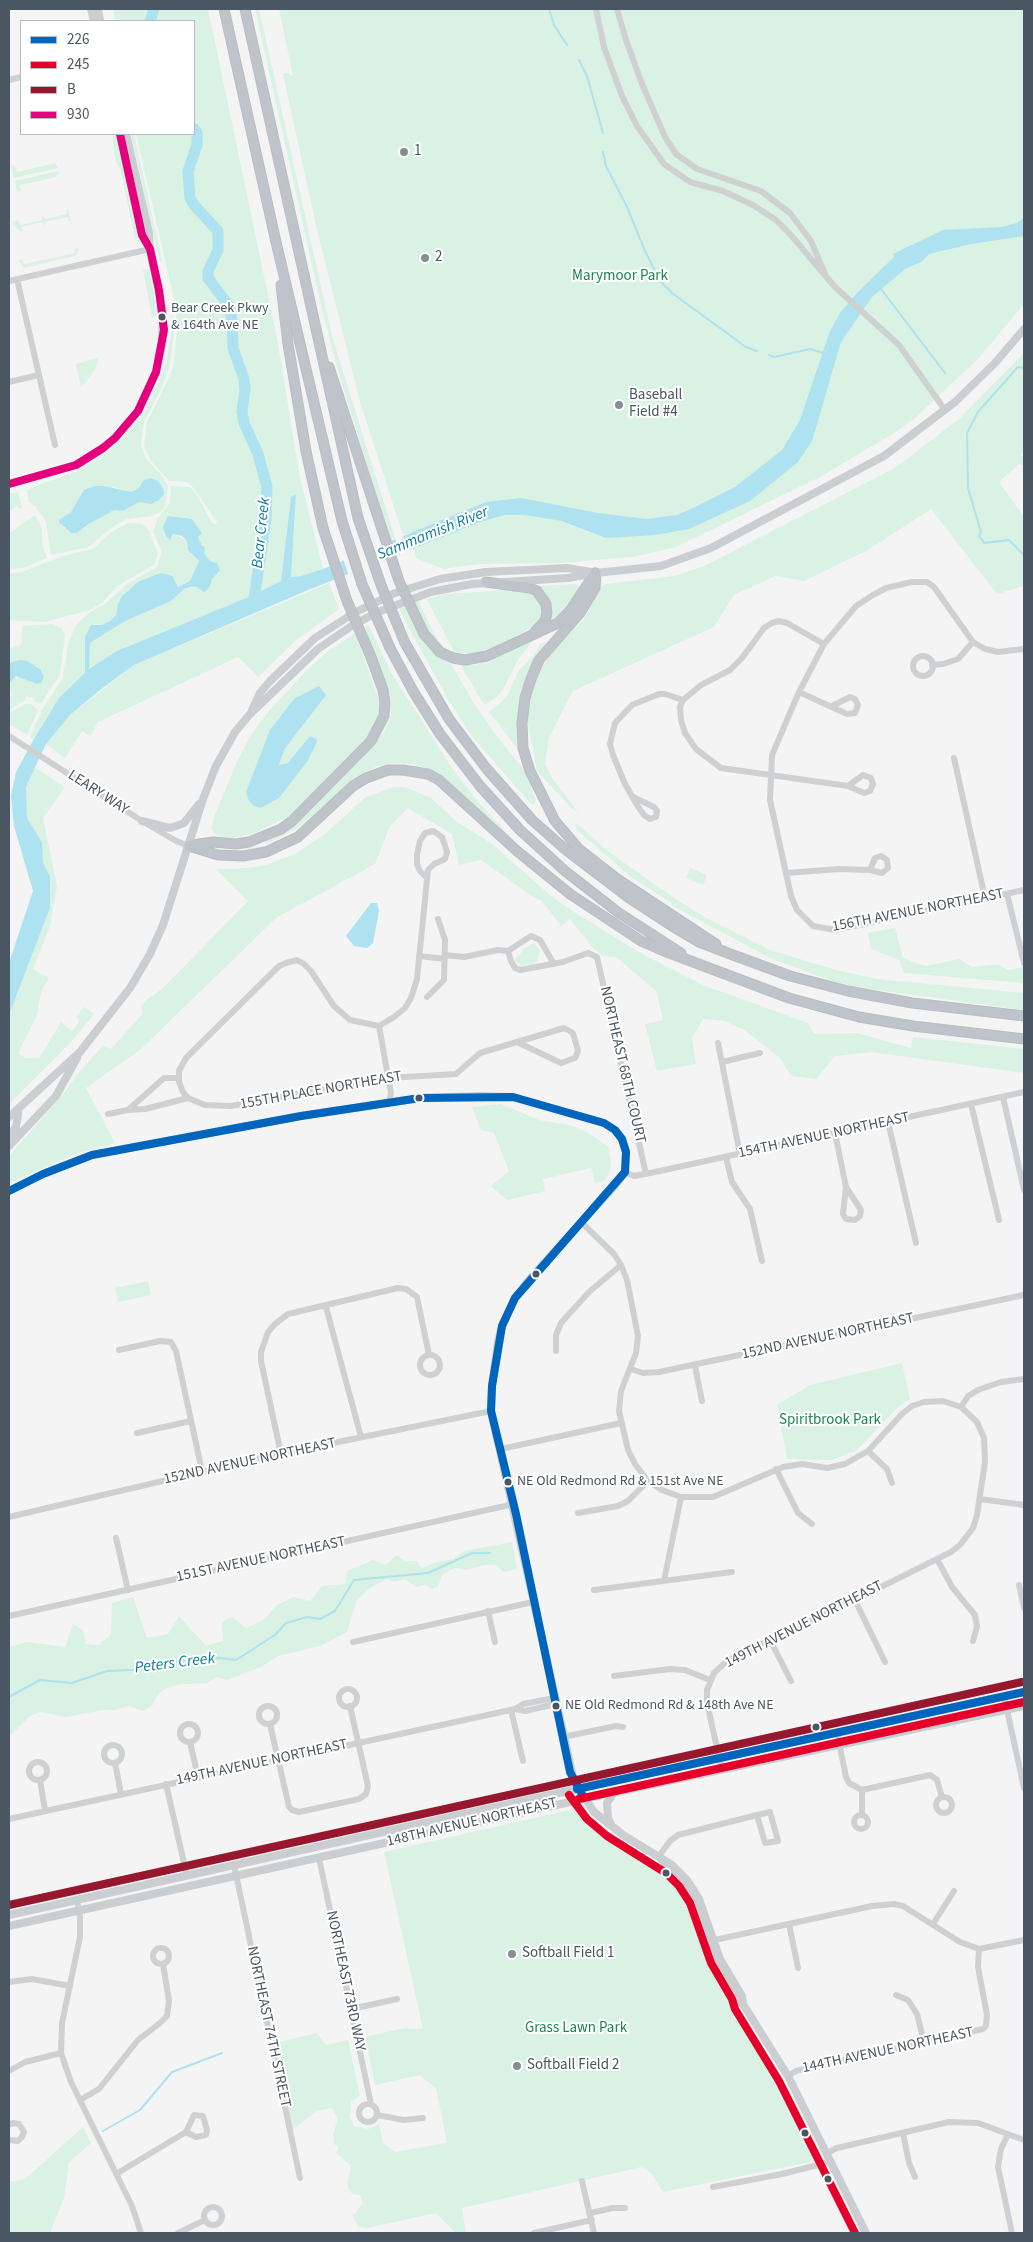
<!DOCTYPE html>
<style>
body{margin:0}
#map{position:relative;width:1033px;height:2242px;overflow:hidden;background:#f4f4f4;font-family:"Source Sans 3",sans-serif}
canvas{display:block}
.frame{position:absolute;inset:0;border:10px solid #4a5661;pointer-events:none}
.legend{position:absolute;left:20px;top:20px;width:175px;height:115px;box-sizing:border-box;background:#fff;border:1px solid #b7bbc0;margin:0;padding:6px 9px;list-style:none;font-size:15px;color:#4a5661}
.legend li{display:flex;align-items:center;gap:10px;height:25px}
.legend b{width:25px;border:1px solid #b7bbc0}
</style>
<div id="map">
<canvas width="1033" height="2242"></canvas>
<div class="frame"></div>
<ul class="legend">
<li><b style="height:6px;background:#0065bd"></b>226</li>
<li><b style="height:6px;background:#e4002b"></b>245</li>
<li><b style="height:6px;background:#96172e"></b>B</li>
<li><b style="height:6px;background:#e5007d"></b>930</li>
</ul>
</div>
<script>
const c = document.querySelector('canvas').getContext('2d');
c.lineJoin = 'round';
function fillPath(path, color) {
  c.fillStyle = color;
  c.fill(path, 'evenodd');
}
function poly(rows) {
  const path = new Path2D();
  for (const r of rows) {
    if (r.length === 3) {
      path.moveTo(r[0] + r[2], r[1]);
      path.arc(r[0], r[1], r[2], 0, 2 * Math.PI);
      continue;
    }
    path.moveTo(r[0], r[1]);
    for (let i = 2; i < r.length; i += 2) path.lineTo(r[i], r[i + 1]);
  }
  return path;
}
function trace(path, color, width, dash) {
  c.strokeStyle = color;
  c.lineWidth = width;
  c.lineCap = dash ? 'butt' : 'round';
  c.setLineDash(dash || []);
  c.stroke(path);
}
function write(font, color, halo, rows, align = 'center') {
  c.font = font + ' "Source Sans 3",sans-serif';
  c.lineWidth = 4;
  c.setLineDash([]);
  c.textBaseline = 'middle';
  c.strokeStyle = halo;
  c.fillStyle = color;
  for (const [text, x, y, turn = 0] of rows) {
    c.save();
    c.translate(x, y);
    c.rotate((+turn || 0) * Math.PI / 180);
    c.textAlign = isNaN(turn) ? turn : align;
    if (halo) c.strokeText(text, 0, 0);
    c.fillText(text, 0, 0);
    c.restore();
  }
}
const green = poly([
 [113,9,208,9,277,338,300,478,323,569,301,576,291,577,296,495,291,497,281,581,59,698,33,739,30,737,42,710,63,678,68,644,76,625,87,614,106,603,127,584,157,567,162,552,153,531,158,518,170,503,171,486,190,487,198,497,212,523,216,524,217,522,192,486,186,482,169,481,151,461,144,446,147,422,173,369,177,331,175,303,136,134,194,134,194,21,115,21],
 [168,516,192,519,204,553,210,561,215,574,212,579,197,587,184,589,171,601,125,621,90,643,85,673,85,637,94,624,102,625,110,621,116,615,118,604,128,590,150,577,177,587,190,581,196,569,199,561,191,554,187,541,176,535,170,536,170,539],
 [255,9,259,9,332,336,395,538,390,541,337,367,322,309],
 [279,9,1024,9,1024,304,978,359,914,419,894,433,820,477,676,547,633,557,560,563,479,564,443,569,416,558,409,533,403,535,360,402,315,221,283,74,287,73,293,76],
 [112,134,117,134,127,176,127,192,137,232,136,243,121,172,115,160],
 [131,134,134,134,162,261,160,262],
 [55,163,58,168,14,178,11,166,15,165,17,172],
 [58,171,60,174,56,177,20,185,21,191,17,192,15,181],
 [68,209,71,221,69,221,67,217,45,222,44,226,42,222,22,227,23,231,20,232,13,224,13,221,18,220,20,225,42,220,42,215,45,219,67,214,66,211],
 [77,247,79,251,75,256,23,268,19,260,22,259,24,264,75,253,74,249],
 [149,269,154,295,157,316,152,317,143,270],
 [171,301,174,330,170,365,160,392,144,421,141,445,145,457,163,477,168,486,166,505,162,511,152,516,127,519,115,525,88,547,51,555,46,522,36,507,29,502,27,490,82,469,109,452,139,420,151,400,166,363,171,336],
 [141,483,145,503,139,502,123,511,115,510,105,514,77,533,71,533,64,528,62,518,71,512,79,499,113,487,131,492,138,489],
 [1024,353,1024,451,1020,455,1024,457,1024,466,1019,464,999,482,1024,517,1024,586,997,594,931,509,868,550,804,581,775,576,734,595,714,627,573,691,549,737,545,764,552,778,578,812,573,810,537,771,527,719,533,686,539,673,551,653,584,619,600,588,605,584,675,576,704,566,895,468,960,418],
 [99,357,95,370,81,388,76,364],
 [18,492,22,507,19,509,17,506,9,512,9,494],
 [35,515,42,529,42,544,47,558,23,568,9,569,9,529,11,532],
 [128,523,142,524,149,531,158,554,154,565,117,586,102,603,90,610,44,622,9,620,9,573,22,572,63,556,93,549,110,533],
 [329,583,339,609,296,640,258,677,238,657,98,722,90,736,82,731,65,758,46,744,70,715,134,665],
 [576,584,579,586,577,594,564,612,549,621,550,603,538,586],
 [521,589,540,599,544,612,540,624,481,653,471,655,454,652,427,599,446,594],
 [418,600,430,626,444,651,427,630,413,602],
 [405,605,424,642,430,650,449,661,477,708,501,742,525,771,536,800,534,804,531,804,475,740,450,703,405,621,399,608],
 [52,624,61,628,65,635,60,675,41,703,34,702,34,698,26,696,25,700,9,710,9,700,12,694,9,684,12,679,21,676,32,683,43,673,37,666,9,663,9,649,16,645,18,647,23,641,21,639,23,626],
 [369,625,390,671,452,768,479,803,516,843,442,776,428,768,410,764,395,763,378,766,362,773,296,829,266,844,265,843,299,821,383,734,391,715,391,698,363,628],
 [355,633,380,703,377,719,368,736,291,815,252,834,232,838,218,836,214,833,212,828,214,817,236,764,251,735,268,712,307,670,327,652],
 [314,713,284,750,279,765,288,763,316,743,307,762,279,798,246,792],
 [534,639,518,660,505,686,497,697,484,705,460,664,474,665,489,662],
 [546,642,531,667,522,689,519,713,520,752,489,712,500,704,508,694,519,670,533,656,541,644],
 [26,704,31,704,38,710,27,735,9,724,9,713],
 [35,767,65,787,43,818,57,886,50,926,33,969,49,978,41,992,37,1015,18,1053,25,1058,39,1058,61,1022,72,1031,80,1020,76,1017,84,1007,94,1014,70,1043,9,1104,9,1015,50,908,50,876,43,863,42,842,27,818,26,787],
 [394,787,405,787,431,798,456,821,492,844,551,896,574,912,640,953,703,985,808,1023,814,1034,857,1033,911,1048,913,1037,1024,1049,1024,1073,871,1052,835,1056,816,1079,791,1076,779,1057,743,1029,724,1021,703,1019,692,1038,696,1064,657,1071,645,1024,663,1020,656,991,616,957,603,956,593,948,570,919,561,926,542,901,535,898,481,860,459,865,452,834,408,808,390,826,375,864,276,918,141,1049,86,1088,115,1143,78,1153,9,1183,9,1156,65,1092,77,1075,103,1045,111,1049,143,1013,141,1007,145,1001,163,988,248,901,216,869,249,868,266,865,295,854,326,833,366,797],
 [575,822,609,852,674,898,706,918,770,950,836,970,877,979,1024,993,1024,1010,870,989,835,982,772,959,671,905,672,903,631,877,577,830],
 [690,868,707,875,703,885,686,878],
 [895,928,903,957,915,963,926,966,959,959,972,967,998,964,1008,970,1024,967,1024,983,904,973,899,960,871,949,868,933],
 [534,943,540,950,537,961,533,964,521,966,515,960,524,949],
 [501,1104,539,1120,569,1125,587,1132,608,1146,611,1165,607,1178,604,1181,595,1183,591,1168,543,1179,545,1191,507,1200,491,1186,509,1171,494,1133,481,1130,472,1107],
 [148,1281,151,1295,118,1302,115,1288],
 [902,1363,910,1399,897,1408,857,1450,832,1460,787,1459,777,1405,810,1385],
 [512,1542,517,1569,503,1572,497,1565,484,1565,466,1570,455,1568,442,1575,438,1587,432,1589,425,1585,415,1587,405,1579,394,1582,387,1579,367,1590,356,1602,347,1632,320,1646,278,1656,261,1667,227,1680,216,1677,207,1683,180,1684,165,1689,159,1693,152,1706,143,1711,129,1706,115,1710,103,1710,66,1717,40,1712,30,1716,9,1737,9,1647,27,1642,65,1647,73,1624,83,1630,86,1644,99,1645,111,1634,112,1603,133,1597,147,1638,168,1634,179,1616,206,1646,223,1641,222,1622,232,1617,246,1628,265,1619,277,1605,294,1597,310,1601,322,1586,345,1584,347,1571,373,1560,386,1565,396,1555,406,1561,417,1561,422,1568,437,1562,453,1559,464,1551],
 [578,1808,598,1830,620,1848,662,1870,682,1891,695,1919,718,1984,783,2087,816,2154,810,2162,663,2192,651,2173,641,2167,462,2208,466,2233,456,2233,436,2213,367,2228,358,2227,352,2214,356,2213,362,2203,360,2195,352,2194,347,2186,351,2166,336,2153,339,2147,334,2144,333,2134,338,2119,332,2108,317,2111,292,2130,275,2043,317,2033,326,2045,348,2040,360,2096,351,2101,350,2117,354,2126,368,2129,379,2124,383,2142,395,2152,447,2143,436,2088,419,2075,375,2085,365,2037,405,2028,423,2029,384,1852],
 [83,2127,91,2143,69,2162,64,2198,50,2233,9,2233,9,2182,25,2179]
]);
const water = poly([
 [1024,218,1024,236,971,244,929,254,921,262,905,269,872,297,841,342,812,441,798,462,750,501,689,529,655,535,606,538,562,521,525,515,505,515,480,522,308,590,134,665,100,690,70,715,46,744,26,787,27,818,42,842,43,863,50,876,50,908,9,1015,9,963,33,891,14,826,11,796,16,772,35,737,59,698,85,673,85,637,91,625,102,625,110,621,116,615,118,604,122,596,138,582,150,577,161,573,172,576,178,587,190,581,199,561,188,550,187,541,182,536,173,534,170,540,166,536,163,527,168,516,192,519,202,533,198,537,202,546,205,547,204,553,210,561,217,563,220,570,212,579,210,586,206,591,204,592,197,587,191,587,184,589,171,601,125,621,90,643,89,669,117,651,249,597,281,581,291,497,296,494,291,577,301,576,323,569,486,502,521,498,598,513,646,519,677,515,695,507,735,487,782,450,800,420,830,331,840,313,856,294,894,257,893,254,943,230,1002,227,1017,223],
 [151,478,158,481,163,488,164,494,159,500,151,504,139,502,123,511,114,510,89,524,77,533,71,533,59,522,59,520,71,512,84,490,95,486,104,486,131,492,138,489,144,480],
 [20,660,27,661,40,669,44,677,41,683,37,684,16,676,9,684,9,663],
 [319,686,326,695,284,750,279,765,288,763,310,736,316,739,317,742,307,762,279,798,261,808,254,806,249,801,246,792,270,730,294,699],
 [371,903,377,903,379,911,373,943,367,948,354,946,346,936]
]);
const pier = poly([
 [402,533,410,554,402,557,394,536],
 [376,544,383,564,349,577,343,558]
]);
const stream = poly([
 [549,9,554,25,567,45],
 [579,60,587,76,603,133],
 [603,152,606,166,627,207,645,251,660,281,672,293,746,347,757,351],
 [881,289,945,373],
 [769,355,774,357,810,349,823,353],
 [1024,368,1018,367,978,412,967,433,968,488,981,532,979,536,984,543,1009,540,1024,555],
 [9,1697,40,1680,72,1683,107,1671,153,1669,177,1661,220,1658,236,1660,275,1635,286,1623,307,1617,320,1619,335,1611,354,1580,428,1573,472,1553,490,1553],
 [103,2131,140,2110,172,2072,222,2053]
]);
const river = poly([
 [150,21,154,9],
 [194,128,197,133,197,145,188,171,190,198,194,205,218,231,218,250,208,271,208,278,229,306,232,320,233,348,244,379,245,390,242,411,244,423,258,454,267,487,266,519,253,606]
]);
const minor = poly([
 [596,9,604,47,622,96,637,126,664,164,690,182,723,191,753,205,776,220,790,234,834,286,899,345,945,410],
 [617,9,626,40,642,84,665,137,676,154,697,169,761,191,790,213,811,241,825,274],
 [9,80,21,77],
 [17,279,55,445],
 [9,281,150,249],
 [9,382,39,375],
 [824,644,787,623,779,621,772,623,764,628,742,658,730,670,701,685,683,700,680,707,681,720,685,733,696,749,721,768,848,786,864,793,870,791,873,784,871,778,863,775,848,786],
 [1024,649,998,652,985,649,973,642,934,587,927,582,912,582,886,588,873,595,856,606,824,644,799,692,772,755,770,800,791,896,797,910,813,926,835,930,1024,890],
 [923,666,10],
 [932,665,943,664,958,659,973,642],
 [799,692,847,714,855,713,858,705,855,699,850,697,832,706],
 [9,736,142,821,176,841,189,846],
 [954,758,985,898],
 [633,797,654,807,657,811,656,817,650,819,644,815,637,805,625,784,613,755,610,744,615,723,632,705,659,694,665,694,683,700],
 [786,873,839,869,870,870,882,873,888,868,887,860,881,856,875,858,870,870],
 [426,877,420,871,417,864,417,855,420,841,425,833,433,831,442,837,447,852,445,859,434,864,428,870,417,979,411,998,405,1008,394,1017,379,1026,350,1020,334,1006,311,971,304,964,297,960,286,963,279,966,186,1058,179,1071,179,1082,183,1092,188,1098,205,1105,231,1106,388,1078,456,1074,480,1053,564,1028,573,1033,578,1051,575,1058,561,1063,519,1043],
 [1007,894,1024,963],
 [508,951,511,961,515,968,520,970,563,962,588,953,597,957,646,1174],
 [445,955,464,957,498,950,508,951,531,936,540,940,554,964],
 [419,956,445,959],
 [427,997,444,980,445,940,438,919],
 [379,1026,391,1093,389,1102],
 [718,1043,740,1154],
 [722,1062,760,1053],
 [179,1078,164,1078,128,1110,145,1109,188,1098],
 [1003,1097,1024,1190],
 [971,1104,999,1220],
 [108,1114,128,1110],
 [888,1122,916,1243],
 [835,1133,846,1187],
 [726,1157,732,1182,750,1209,762,1261],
 [625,1172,634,1176,655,1172,1024,1092],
 [846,1187,861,1210,860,1216,855,1220,846,1219,843,1214,846,1187],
 [581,1222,614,1254,621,1265,627,1280,638,1336,636,1353,621,1391,619,1411,628,1450,635,1464,648,1481,662,1490,681,1497,713,1497,783,1467,802,1464,827,1468,845,1464,868,1451,902,1414,912,1406,924,1402,943,1401,961,1407,977,1422,984,1438,985,1462,977,1515,973,1528,960,1545,951,1552,855,1600,728,1660,714,1673,707,1690,707,1703,722,1770],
 [326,1307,361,1437],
 [119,1350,160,1341,171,1342,176,1351,202,1471],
 [556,1351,556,1335,561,1323,589,1292,621,1265],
 [430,1365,10],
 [695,1366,702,1401],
 [631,1369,643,1373,659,1372,1024,1295],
 [961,1407,968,1396,978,1390,1001,1382,1024,1379],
 [137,1433,191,1421],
 [501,1449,621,1423],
 [868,1451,887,1469,892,1483],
 [281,1454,261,1361,261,1352,268,1332,275,1324,288,1314,398,1288,406,1289,417,1297,429,1355],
 [776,1469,798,1513,812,1524],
 [980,1499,1024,1505],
 [578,1513,618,1506,628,1501,648,1481],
 [9,1517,269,1456,491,1411],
 [116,1538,128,1590],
 [937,1559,952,1587,975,1615,977,1626,973,1641],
 [664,1581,681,1497],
 [1019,1585,1024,1608],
 [594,1590,732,1572],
 [855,1600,885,1662],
 [488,1611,495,1642],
 [9,1616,514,1504],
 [770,1640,791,1681],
 [353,1642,533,1602],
 [614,1676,670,1669,685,1670,710,1680],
 [348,1698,9],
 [1004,1696,1024,1788],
 [268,1715,9],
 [515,1709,525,1711,556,1704],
 [511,1710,523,1761],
 [270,1724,289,1807,292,1810,299,1812,359,1799,366,1794,368,1786,350,1706],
 [189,1733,9],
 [837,1732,846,1777,849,1783,862,1790,862,1814],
 [563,1737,616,1726,623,1727],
 [190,1742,198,1777],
 [113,1754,9],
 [38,1771,9],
 [115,1763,121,1794],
 [40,1780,45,1810],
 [166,1784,187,1876],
 [862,1790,930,1775,937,1780,942,1797],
 [944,1805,8],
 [770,1812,778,1841,765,1843,757,1815,770,1812],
 [861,1822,7],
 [9,1819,515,1709,523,1704,554,1698],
 [659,1856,670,1841,678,1835,757,1815],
 [319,1858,371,2104],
 [234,1865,300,2178],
 [77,1900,80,1917,80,1937,62,2023,61,2053,71,2082,132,2206,141,2233],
 [789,1924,798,1968],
 [933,1924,954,1891],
 [710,1941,872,1906,894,1904,903,1906,960,1942,979,1949,1024,1940],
 [161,1956,8],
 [9,1982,32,1979,70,1986],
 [896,1995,908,2000,917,2014,924,2042],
 [351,2009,397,1999],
 [9,2071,25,2062,61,2053],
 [788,2076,796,2071,983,2029,986,2026,987,2015,978,1967,979,1949],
 [80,2100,99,2089,138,2040,160,2023,167,2016,169,2001,163,1964],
 [368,2113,9],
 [377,2115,404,2120,423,2118],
 [9,2125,13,2123,19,2124,24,2132,22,2137,18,2141,9,2140],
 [903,2133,909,2163,915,2177],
 [1008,2134,1001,2149,998,2167,1012,2233],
 [827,2153,837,2148,949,2122,978,2123,1024,2140],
 [116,2174,186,2132,194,2115,203,2116,207,2130,206,2135,196,2137,186,2132],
 [582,2181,594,2233],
 [713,2187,782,2174,822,2164,830,2160],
 [213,2216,9],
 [590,2213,613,2208,625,2208],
 [178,2233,205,2220],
 [534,2233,592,2220]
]);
const major = poly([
 [91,9,94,21],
 [98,9,100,21],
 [120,134,142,235,149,247],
 [9,484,76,465,103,448,115,438,138,411,156,372,162,344,163,313,150,249,149,233,126,134],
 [252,710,260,693,270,681,315,638,354,613,395,593,440,579,486,572,567,568,591,572],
 [142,821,170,828,176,826,184,823,199,804],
 [9,1117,80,1052,130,988,150,954,163,925,203,799,216,766,235,732,250,714,318,649,353,625,378,612,431,592,472,584,568,578,596,573,661,566,711,548,884,456,955,402,995,363,1024,329],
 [9,1136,16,1127,19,1108],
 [9,1146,56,1096,77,1058],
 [9,1191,43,1174,92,1155,301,1116,420,1098,479,1096,513,1097,604,1123,615,1130,622,1139,626,1152,625,1172,618,1182,528,1281,515,1298,502,1326,498,1342,492,1386,491,1411,574,1781,594,1812,623,1835,672,1865,687,1880,699,1899,720,1959,742,1996,743,2004],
 [612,1826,608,1818,607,1803,614,1792],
 [662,1860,682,1884,693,1902,714,1962,721,1976,735,1999,743,2004,788,2076,866,2233],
 [9,1915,568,1791,1024,1692],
 [9,1926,597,1796,1024,1706]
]);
const highway = poly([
 [224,9,276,242,342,521],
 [245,9,358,518],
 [281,285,288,344,306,451,323,528],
 [329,367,377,514],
 [596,573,595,588,580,613,539,660,531,679,525,698,522,723,523,748,530,771,555,821,579,849,616,878,716,944],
 [486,582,530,588,537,591,546,604,547,613,545,621,535,632],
 [424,634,440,652,453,658,465,660,487,656,558,623,570,611,595,573],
 [405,643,449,719,486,768,532,820,566,850,629,898,672,926,699,942,733,955,790,976,848,991,912,1003,1024,1016],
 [390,648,413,691,440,734,480,786,520,830,565,871,619,913,681,953],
 [192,845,213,842,236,844,249,842,281,829,292,821,371,741,384,716,385,702,383,690,371,657],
 [189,846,218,855,243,856,266,852,298,837,353,786,366,778,388,770,403,770,428,774,439,780,517,851,570,894,641,941,664,951,789,998,859,1017,913,1026,1024,1039]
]);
const highwayBridge = poly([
 [377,514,399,581,424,634],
 [358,518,381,585,405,643],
 [342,521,362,584,390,648],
 [323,528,347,601,371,657]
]);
const bus1 = poly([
 [9,1191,43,1174,92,1155,301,1116,420,1098,513,1097,604,1123,615,1130,622,1139,626,1152,625,1172,515,1298,502,1326,492,1386,491,1411,516,1514,570,1772,584,1798],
 [577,1789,1024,1692]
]);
const bus2 = poly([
 [569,1795,587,1819,607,1836,666,1873,679,1886,690,1903,711,1963,732,1999,735,2009,779,2081,855,2233],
 [579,1799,1024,1702]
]);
const bus3 = poly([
 [9,1905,1022,1682]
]);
const bus4 = poly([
 [9,484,76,465,103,448,115,438,138,411,156,372,164,330,159,290,150,249,142,235,120,134]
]);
const markers = [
 [404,152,5,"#868d94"],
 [425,258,5,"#868d94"],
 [162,317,4.5,"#4a5661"],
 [619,405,5,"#868d94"],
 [419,1098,4.5,"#4a5661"],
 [536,1274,4.5,"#4a5661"],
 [508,1482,4.5,"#4a5661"],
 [556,1706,4.5,"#4a5661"],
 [816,1727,4.5,"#4a5661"],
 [666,1873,4.5,"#4a5661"],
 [512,1954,5,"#868d94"],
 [517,2066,5,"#868d94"],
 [805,2133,4.5,"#4a5661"],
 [828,2179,4.5,"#4a5661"]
];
const busNames = [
 ["Bear Creek Pkwy",171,309],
 ["& 164th Ave NE",171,326],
 ["NE Old Redmond Rd & 151st Ave NE",517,1482],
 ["NE Old Redmond Rd & 148th Ave NE",565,1706]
];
const poiNames = [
 ["1",414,152],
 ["2",435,258],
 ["Baseball",629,396],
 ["Field #4",629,413],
 ["Softball Field 1",522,1954],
 ["Softball Field 2",527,2066]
];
const parkNames = [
 ["Marymoor Park",620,277],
 ["Spiritbrook Park",830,1421],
 ["Grass Lawn Park",576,2029]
];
const streetNames = [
 ["LEARY WAY",98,793,33],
 ["156TH AVENUE NORTHEAST",918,911,-11],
 ["NORTHEAST 68TH COURT",622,1065,77],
 ["155TH PLACE NORTHEAST",321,1091,-10],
 ["154TH AVENUE NORTHEAST",824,1136,-12],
 ["152ND AVENUE NORTHEAST",828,1337,-12],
 ["152ND AVENUE NORTHEAST",250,1462,-12],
 ["151ST AVENUE NORTHEAST",261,1560,-12],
 ["149TH AVENUE NORTHEAST",804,1625,-27],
 ["149TH AVENUE NORTHEAST",262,1763,-12],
 ["148TH AVENUE NORTHEAST",472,1823,-13],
 ["NORTHEAST 73RD WAY",345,1981,78],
 ["NORTHEAST 74TH STREET",268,2027,78],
 ["144TH AVENUE NORTHEAST",888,2051,-12]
];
const waterNames = [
 ["Bear Creek",262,533,-84],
 ["Sammamish River",433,534,-22],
 ["Peters Creek",175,1664,-7]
];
fillPath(green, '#d9f2e3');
fillPath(water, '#aee2f0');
fillPath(pier, '#f4f4f4');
trace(stream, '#aee2f0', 2);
trace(river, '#aee2f0', 11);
trace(highway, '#b9bec3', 11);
trace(minor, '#ced0d2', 6);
trace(major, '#caced1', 8);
trace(highway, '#bec4c9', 9);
trace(highwayBridge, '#b9bec3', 11, []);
trace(highwayBridge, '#bec4c9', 9);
trace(bus1, '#0065bd', 8);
trace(bus2, '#e4002b', 8);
trace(bus3, '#96172e', 8);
trace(bus4, '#e5007d', 8);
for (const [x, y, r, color] of markers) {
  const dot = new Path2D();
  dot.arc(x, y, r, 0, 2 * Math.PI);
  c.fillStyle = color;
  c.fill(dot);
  trace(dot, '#fff', 2);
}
write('14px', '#4a5661', '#fff', busNames, 'left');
write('15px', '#4a5661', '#fff', poiNames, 'left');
write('15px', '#17864f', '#fff', parkNames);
write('15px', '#4a5661', '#fff', streetNames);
write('italic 16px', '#0c7c9b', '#fff', waterNames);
</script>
